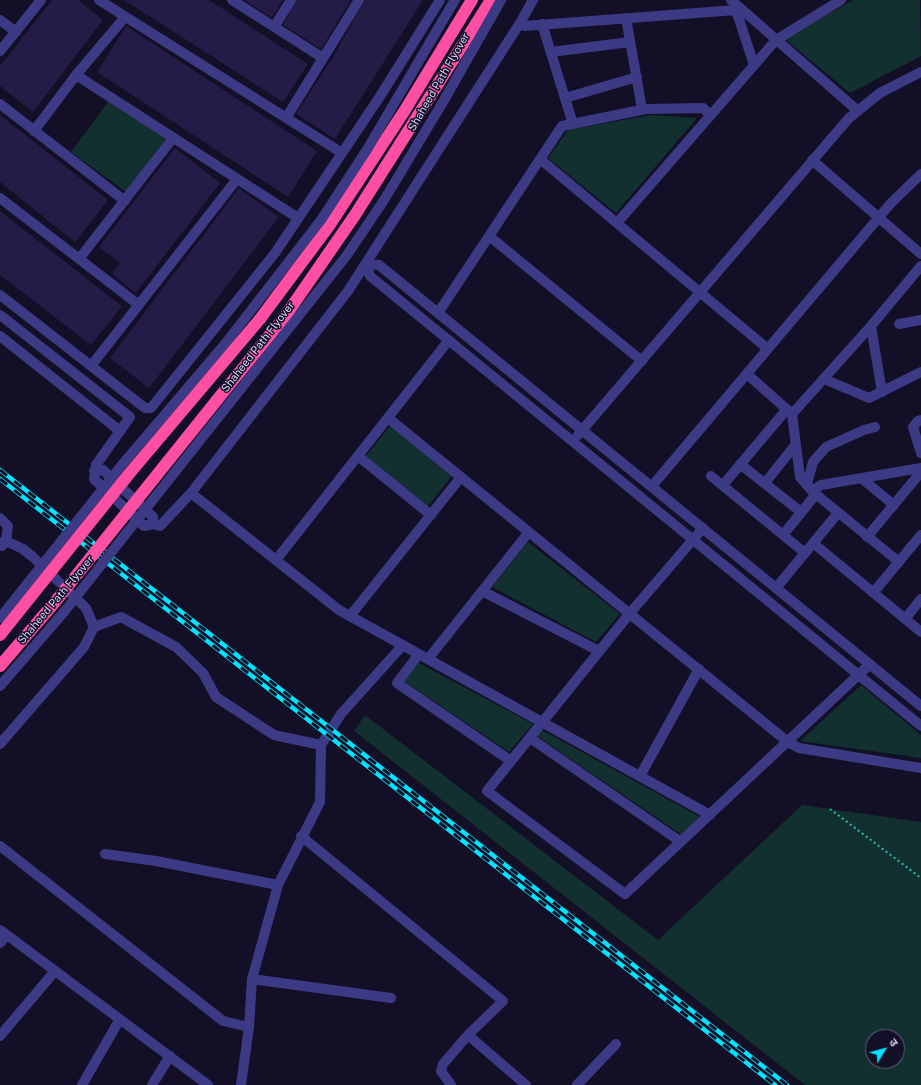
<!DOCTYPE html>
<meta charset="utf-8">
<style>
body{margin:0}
#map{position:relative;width:921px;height:1085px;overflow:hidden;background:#130f26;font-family:"Public Sans","Noto Sans Devanagari",sans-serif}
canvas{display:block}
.north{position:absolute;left:865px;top:1029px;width:40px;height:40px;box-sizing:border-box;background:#130f26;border:1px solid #625e7d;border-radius:50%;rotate:53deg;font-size:11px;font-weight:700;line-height:16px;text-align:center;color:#d9d4ff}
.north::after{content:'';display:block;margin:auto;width:14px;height:18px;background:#00e5ff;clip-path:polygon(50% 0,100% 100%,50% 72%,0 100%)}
</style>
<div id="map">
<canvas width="921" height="1085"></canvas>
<div class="north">उ</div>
</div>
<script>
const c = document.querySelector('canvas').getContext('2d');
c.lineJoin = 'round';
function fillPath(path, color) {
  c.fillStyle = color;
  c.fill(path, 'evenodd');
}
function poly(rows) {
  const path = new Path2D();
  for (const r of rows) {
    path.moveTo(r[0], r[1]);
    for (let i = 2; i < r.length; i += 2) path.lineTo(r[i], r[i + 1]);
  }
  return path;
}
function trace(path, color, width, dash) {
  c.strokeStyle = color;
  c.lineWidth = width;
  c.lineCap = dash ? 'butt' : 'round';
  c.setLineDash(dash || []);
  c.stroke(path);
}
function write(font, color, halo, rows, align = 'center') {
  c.font = font + ' "Public Sans",sans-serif';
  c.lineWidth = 3;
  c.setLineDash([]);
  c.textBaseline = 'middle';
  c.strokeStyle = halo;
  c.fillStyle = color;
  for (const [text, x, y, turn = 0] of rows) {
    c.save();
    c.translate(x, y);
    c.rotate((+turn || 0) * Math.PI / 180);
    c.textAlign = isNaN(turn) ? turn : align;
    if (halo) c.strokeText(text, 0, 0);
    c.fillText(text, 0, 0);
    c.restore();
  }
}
const green = poly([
 [853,0,920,0,921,56,850,93,785,39],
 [108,102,166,138,126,192,71,152],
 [651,115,697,118,616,213,548,158,568,130],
 [390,426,452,476,428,506,366,456],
 [528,542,620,614,596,642,492,587],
 [419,663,533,724,509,752,404,681],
 [861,685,921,735,921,758,800,741],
 [365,715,658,940,802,805,921,822,921,1085,805,1085,354,731],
 [873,1037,897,1037,897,1061,873,1061],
 [542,730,700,817,682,835,537,736]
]);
const building = poly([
 [52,0,78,0,103,20,33,112,0,86,0,66],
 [124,0,209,0,308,64,283,102],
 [244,0,283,0,272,18],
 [297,0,351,0,321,49,283,25],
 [365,0,423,0,335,139,296,114,333,57],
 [126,26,317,151,288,197,97,72],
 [0,115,108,200,75,242,0,182],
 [175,148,220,183,136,293,112,274,120,263,99,247],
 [239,188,279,217,149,388,110,358],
 [0,211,122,306,91,345,0,275]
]);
const path = poly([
 [830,809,921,878]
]);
const minor = poly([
 [99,0,342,153],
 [232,0,323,58],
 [731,0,858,111],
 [736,10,754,65],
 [626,18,642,109],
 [0,20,16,32],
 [443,20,455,0],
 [520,23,525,26,736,10,739,7],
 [542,24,573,124],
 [274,27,291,0],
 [0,51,41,0],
 [551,52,630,42],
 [76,75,298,218],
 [565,98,637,77],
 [0,104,125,201],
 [286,118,359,0],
 [34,131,76,75,125,17],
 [540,159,768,349],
 [812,160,921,254],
 [0,198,139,305],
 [617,223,776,40,841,0],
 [489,236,642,361],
 [79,259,173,138],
 [0,295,145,408,151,408,275,253,379,98,440,0],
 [438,313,562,126,646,109,703,108,710,115],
 [0,315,130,417,96,465,94,479,144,526,153,524,160,526,191,493,348,291,520,23,533,0],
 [899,324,921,320],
 [871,326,882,392],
 [0,336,120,431],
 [91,366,237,179],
 [747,374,792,414,800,477,812,491,899,562],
 [824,379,869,398,921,372],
 [792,414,871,326,921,266],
 [388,418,788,742,799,748,921,768],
 [913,427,921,453],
 [913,427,918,421,921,420],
 [578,435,849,118,880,93,921,72],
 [358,456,431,515],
 [740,464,801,512],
 [94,471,103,470,153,517,153,524],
 [711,476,805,553],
 [861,478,894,505],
 [765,483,796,444],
 [807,484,813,462,826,447,864,430,875,427],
 [723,485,787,409],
 [652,486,891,203,921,174],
 [812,491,821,485,921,468],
 [191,493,339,610,710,815],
 [0,518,8,526,6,541,2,546],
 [703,528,630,613,487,791,625,894,870,664],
 [783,535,816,494],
 [867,537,921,472],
 [0,543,6,541,23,549,33,557,86,608,94,627,84,647,0,744],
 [813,543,921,632],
 [276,560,449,340],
 [776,588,838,513],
 [482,591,599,651],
 [873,593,921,535],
 [350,616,461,477],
 [905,619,921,599],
 [94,627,121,617,176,647,203,673,216,697,274,735,321,745],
 [419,654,397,683,511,761],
 [428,659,529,532],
 [0,686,64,612],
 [921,706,379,265,366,264,370,276,921,726],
 [530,738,681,842],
 [640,776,699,669],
 [301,836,503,1001,468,1035,443,1064,441,1071,451,1085],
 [0,846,223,1021,249,1027],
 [105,854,156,861,278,885],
 [0,930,7,935,0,943],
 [7,935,208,1085],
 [252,979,391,998],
 [468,1035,526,1085],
 [0,1036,55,971],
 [82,1085,120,1019],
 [152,1085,170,1056],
 [241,1085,249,1027,252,979,278,885,320,802,321,745,341,714,403,645],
 [577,1085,616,1044]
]);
const highway = poly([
 [260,319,329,226,405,110,472,0],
 [217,400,286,315,355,215,491,0]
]);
const rail = poly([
 [0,470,787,1085],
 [0,479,775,1085]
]);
const minorBridge = poly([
 [64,612,347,255,384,200,443,102,501,0],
 [0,618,121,466,225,344,321,220,368,148,443,20]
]);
const highwayBridge = poly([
 [0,635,129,474,260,319],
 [0,666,55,602,217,400]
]);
const streetNames = [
 ["Shaheed Path Flyover",439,82,-60],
 ["Shaheed Path Flyover",258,347,-52],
 ["Shaheed Path Flyover",56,600,-50]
];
fillPath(green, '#12302f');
fillPath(building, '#241b47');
trace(path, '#2fb8b0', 2, [2, 3]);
trace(minor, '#3d3a85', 10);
trace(highway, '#ff4fa3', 12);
trace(rail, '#00e5ff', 4.5);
trace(rail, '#130f26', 3, [9]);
trace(minorBridge, '#3d3a85', 10);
trace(highwayBridge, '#ff4fa3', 12);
write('11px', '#d9d4ff', '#130f26', streetNames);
</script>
